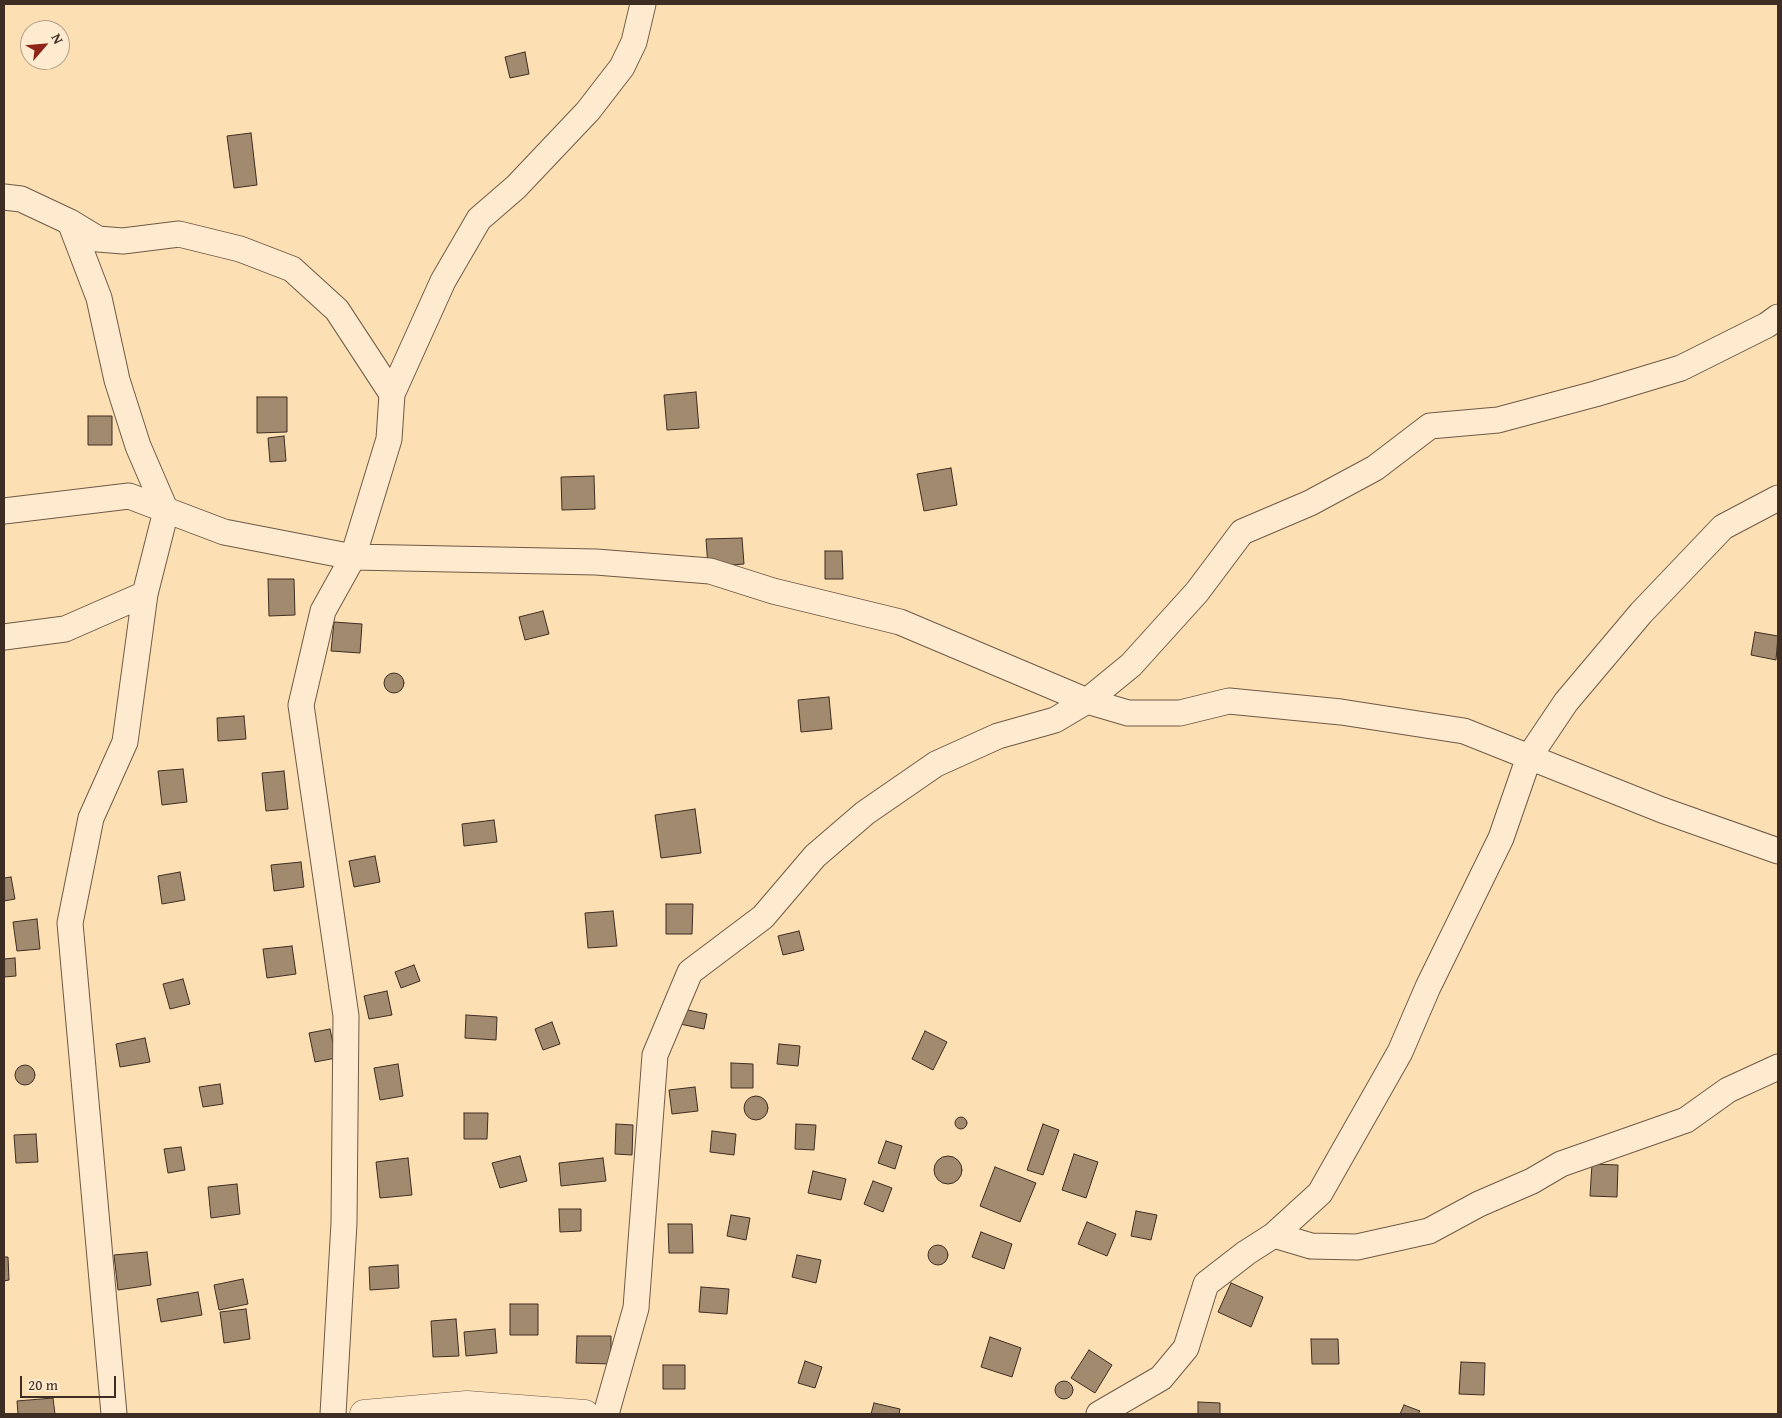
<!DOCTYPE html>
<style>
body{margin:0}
#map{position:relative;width:1782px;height:1418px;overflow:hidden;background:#fddfb4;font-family:"Gentium Book Plus",serif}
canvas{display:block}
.frame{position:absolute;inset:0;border:5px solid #3e2d22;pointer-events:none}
.north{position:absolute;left:20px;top:20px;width:50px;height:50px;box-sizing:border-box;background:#feeace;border:1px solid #b19e89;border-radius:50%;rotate:63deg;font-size:14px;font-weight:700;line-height:20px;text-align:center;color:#3e2d22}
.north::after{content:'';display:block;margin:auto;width:18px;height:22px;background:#8f2418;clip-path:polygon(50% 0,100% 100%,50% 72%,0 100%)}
.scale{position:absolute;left:20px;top:1376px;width:96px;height:22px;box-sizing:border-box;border:2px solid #3e2d22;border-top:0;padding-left:6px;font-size:15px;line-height:18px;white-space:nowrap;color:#3e2d22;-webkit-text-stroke:4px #feeace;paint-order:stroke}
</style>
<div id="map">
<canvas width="1782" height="1418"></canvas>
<div class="frame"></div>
<div class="north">N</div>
<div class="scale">20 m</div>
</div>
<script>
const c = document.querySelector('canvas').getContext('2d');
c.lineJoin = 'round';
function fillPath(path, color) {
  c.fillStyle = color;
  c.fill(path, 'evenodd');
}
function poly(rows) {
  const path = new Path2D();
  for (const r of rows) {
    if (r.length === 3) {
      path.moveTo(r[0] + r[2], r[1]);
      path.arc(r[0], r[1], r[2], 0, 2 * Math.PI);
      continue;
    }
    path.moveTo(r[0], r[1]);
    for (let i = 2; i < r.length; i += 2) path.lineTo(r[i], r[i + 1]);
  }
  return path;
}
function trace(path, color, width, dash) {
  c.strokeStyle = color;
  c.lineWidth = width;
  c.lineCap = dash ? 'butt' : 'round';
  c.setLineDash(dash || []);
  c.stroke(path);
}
const building = poly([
 [525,52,529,74,510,78,505,57,525,52],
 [251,133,257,185,234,188,227,136,251,133],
 [696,392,699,428,667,430,664,395,696,392],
 [257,397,287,397,287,432,257,433,257,397],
 [88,416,112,416,112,445,88,445,88,416],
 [284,436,286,461,270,462,268,438,284,436],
 [951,468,957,505,924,511,917,474,951,468],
 [594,476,595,509,562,510,561,477,594,476],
 [742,538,744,564,708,567,706,539,742,538],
 [825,551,842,551,843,579,825,579,825,551],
 [268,579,294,579,295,615,269,616,268,579],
 [543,611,549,634,525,640,519,617,543,611],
 [334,622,362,624,360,653,331,651,334,622],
 [1755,632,1778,636,1776,660,1751,655,1755,632],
 [394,683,10],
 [829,697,832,729,801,732,798,700,829,697],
 [244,716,246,739,218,741,217,718,244,716],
 [183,769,187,802,162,805,158,771,183,769],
 [284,771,288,809,266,811,262,773,284,771],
 [695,809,701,853,661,858,655,815,695,809],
 [494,820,497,842,464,846,462,824,494,820],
 [375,856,380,882,354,887,349,861,375,856],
 [301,862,304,887,274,891,271,865,301,862],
 [180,872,185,900,162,904,158,876,180,872],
 [11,877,15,899,4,901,4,878,11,877],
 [666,904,693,904,692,934,666,934,666,904],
 [613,911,617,946,588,948,585,913,613,911],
 [37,919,40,949,17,951,13,922,37,919],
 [799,931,804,950,783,955,778,936,799,931],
 [292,946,296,974,267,978,263,949,292,946],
 [15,958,16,976,4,977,4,959,15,958],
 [414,965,420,981,401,988,395,972,414,965],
 [183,979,190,1004,170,1009,163,984,183,979],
 [387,991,392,1015,369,1019,364,996,387,991],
 [683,1009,707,1014,704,1029,680,1024,683,1009],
 [466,1015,497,1017,496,1040,465,1038,466,1015],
 [552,1022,560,1044,543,1050,535,1029,552,1022],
 [330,1029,336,1058,315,1062,309,1033,330,1029],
 [925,1031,947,1042,933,1070,912,1059,925,1031],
 [145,1038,150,1062,120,1067,116,1044,145,1038],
 [779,1044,800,1046,798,1066,777,1064,779,1044],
 [731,1063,753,1064,753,1088,731,1088,731,1063],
 [398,1064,403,1096,380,1100,374,1068,398,1064],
 [25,1075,10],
 [220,1084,223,1104,203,1107,199,1087,220,1084],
 [695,1087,698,1111,672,1114,669,1090,695,1087],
 [756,1108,12],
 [464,1113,488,1113,487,1139,464,1139,464,1113],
 [961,1123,6],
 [616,1124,633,1125,632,1155,615,1154,616,1124],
 [796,1124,816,1125,814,1150,795,1149,796,1124],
 [1043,1124,1059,1130,1043,1175,1027,1170,1043,1124],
 [712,1131,736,1134,734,1155,710,1152,712,1131],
 [36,1134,38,1162,16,1163,14,1135,36,1134],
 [886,1141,902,1146,895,1169,878,1163,886,1141],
 [181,1147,185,1170,168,1173,164,1149,181,1147],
 [1074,1154,1098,1162,1086,1198,1062,1190,1074,1154],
 [948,1170,14],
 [520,1156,527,1181,500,1188,492,1163,520,1156],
 [408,1158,412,1195,380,1198,376,1162,408,1158],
 [603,1158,606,1181,561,1186,559,1163,603,1158],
 [1592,1164,1618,1165,1617,1197,1590,1196,1592,1164],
 [995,1167,1036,1183,1020,1222,980,1206,995,1167],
 [813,1171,846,1179,841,1200,808,1193,813,1171],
 [873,1181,892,1188,883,1212,864,1204,873,1181],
 [237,1184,240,1214,211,1218,208,1187,237,1184],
 [559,1209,581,1209,581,1231,560,1232,559,1209],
 [1136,1211,1157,1215,1151,1240,1131,1236,1136,1211],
 [731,1215,750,1218,746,1240,727,1236,731,1215],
 [1087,1222,1116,1234,1107,1256,1078,1244,1087,1222],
 [668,1224,692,1224,693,1253,669,1253,668,1224],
 [981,1232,1012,1244,1004,1269,972,1257,981,1232],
 [938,1255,10],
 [147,1252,151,1285,118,1290,114,1255,147,1252],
 [797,1255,821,1260,816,1283,792,1277,797,1255],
 [4,1257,8,1257,9,1280,4,1281,4,1257],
 [398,1265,399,1288,370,1290,369,1267,398,1265],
 [243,1279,248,1304,219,1310,214,1285,243,1279],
 [1231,1283,1263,1297,1251,1327,1218,1312,1231,1283],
 [701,1287,729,1289,727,1314,699,1312,701,1287],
 [198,1292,202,1315,161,1322,157,1299,198,1292],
 [510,1304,538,1304,538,1335,510,1335,510,1304],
 [246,1309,250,1339,224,1343,220,1312,246,1309],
 [456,1319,459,1356,433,1357,431,1321,456,1319],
 [495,1329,497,1353,466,1356,464,1332,495,1329],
 [577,1336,611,1336,611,1364,576,1363,577,1336],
 [990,1337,1021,1348,1012,1377,981,1367,990,1337],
 [1311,1339,1338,1339,1339,1364,1312,1364,1311,1339],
 [1089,1350,1112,1365,1095,1393,1071,1378,1089,1350],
 [805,1361,822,1367,815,1388,798,1383,805,1361],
 [1461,1362,1485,1363,1484,1395,1459,1394,1461,1362],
 [663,1365,685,1365,685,1389,663,1389,663,1365],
 [1064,1390,9],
 [53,1398,55,1414,18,1414,17,1401,53,1398],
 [1198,1402,1220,1403,1220,1414,1198,1414,1198,1402],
 [874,1403,900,1409,899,1414,871,1414,874,1403],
 [1404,1405,1420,1411,1418,1414,1400,1414,1404,1405]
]);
const minor = poly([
 [4,197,21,199,70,222,98,239,123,241,179,234,240,249,292,269,337,310,392,394],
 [70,222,99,298,117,380,138,446,166,511,145,594,125,742,91,818,70,923,114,1414],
 [4,511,129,496,224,532,353,557,596,562,710,571,773,591,900,622,1087,701,1128,713,1180,713,1229,701,1341,712,1464,731,1662,810,1778,851],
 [4,637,65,629,145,594],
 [1274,1235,1320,1193,1400,1052,1428,987,1501,838,1529,757,1566,702,1641,613,1723,527,1778,498],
 [333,1414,344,1223,346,1016,301,705,323,611,353,557,389,439,392,394,443,281,479,219,516,187,588,111,622,67,634,42,643,4],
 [606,1414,636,1308,655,1055,690,972,763,917,815,856,865,813,936,764,998,736,1055,720,1087,701,1131,665,1197,592,1242,532,1310,503,1375,468,1430,426,1498,420,1595,394,1681,368,1767,325,1778,317],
 [1099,1414,1161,1378,1186,1348,1206,1284,1246,1253,1274,1235,1311,1246,1357,1247,1429,1231,1479,1204,1532,1181,1561,1164,1686,1120,1728,1090,1778,1067]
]);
const tertiary = poly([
 [364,1414,467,1405,585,1414]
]);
fillPath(building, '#a18a6e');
trace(building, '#3e2d22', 1);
trace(minor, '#6e5a46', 27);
trace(tertiary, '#6e5a46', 29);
trace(minor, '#feeace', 25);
trace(tertiary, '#feeace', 28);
</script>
